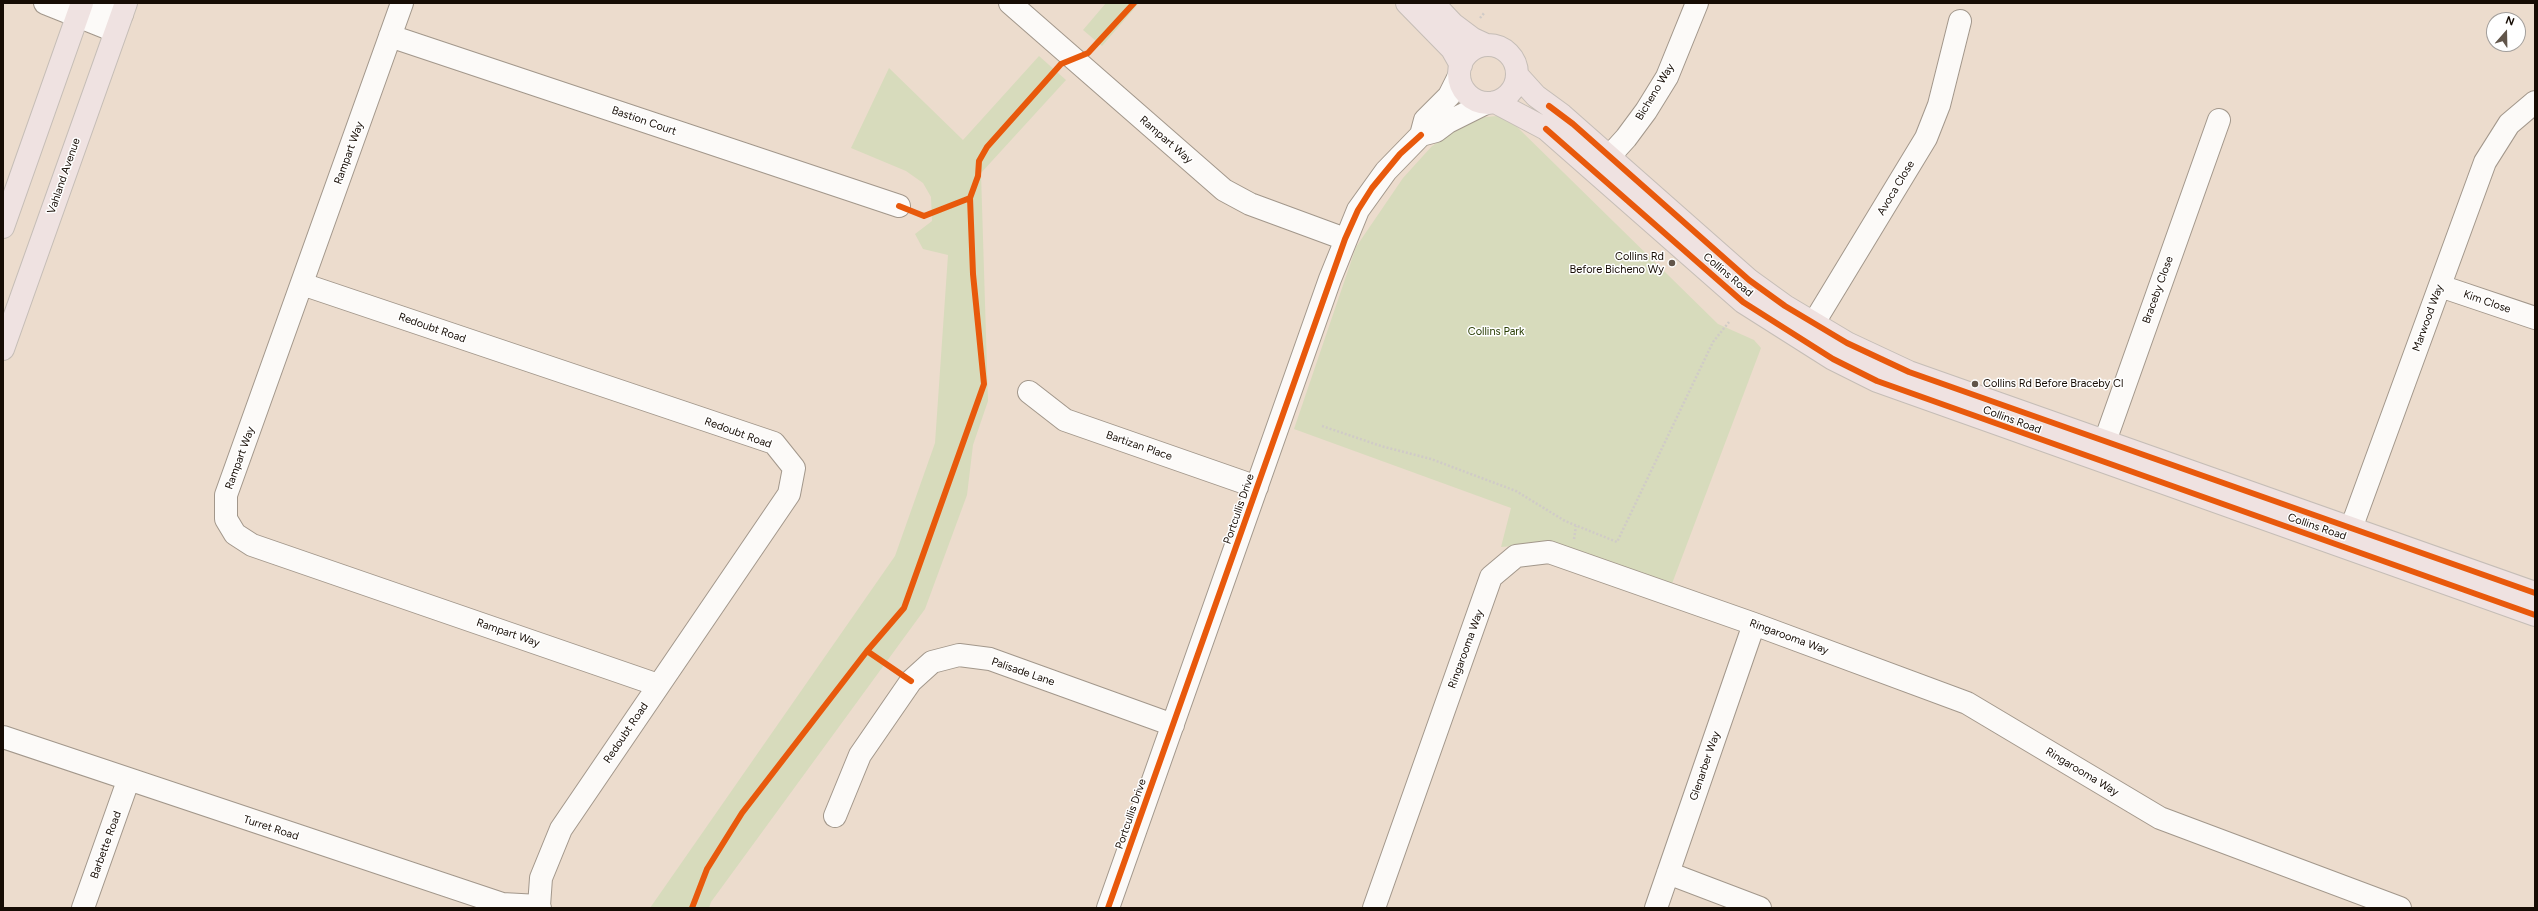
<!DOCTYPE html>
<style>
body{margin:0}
#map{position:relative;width:2538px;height:911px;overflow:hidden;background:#ecdccd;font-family:Figtree,sans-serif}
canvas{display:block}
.frame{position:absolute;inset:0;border:4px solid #160c04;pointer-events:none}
.north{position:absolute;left:2486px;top:12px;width:40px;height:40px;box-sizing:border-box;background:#fff;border:1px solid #a29e9b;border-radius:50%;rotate:20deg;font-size:11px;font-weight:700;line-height:16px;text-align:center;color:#160c04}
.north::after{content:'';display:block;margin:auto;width:14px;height:18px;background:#61554a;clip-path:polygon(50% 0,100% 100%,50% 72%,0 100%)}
</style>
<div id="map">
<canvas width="2538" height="911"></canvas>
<div class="frame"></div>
<div class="north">N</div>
</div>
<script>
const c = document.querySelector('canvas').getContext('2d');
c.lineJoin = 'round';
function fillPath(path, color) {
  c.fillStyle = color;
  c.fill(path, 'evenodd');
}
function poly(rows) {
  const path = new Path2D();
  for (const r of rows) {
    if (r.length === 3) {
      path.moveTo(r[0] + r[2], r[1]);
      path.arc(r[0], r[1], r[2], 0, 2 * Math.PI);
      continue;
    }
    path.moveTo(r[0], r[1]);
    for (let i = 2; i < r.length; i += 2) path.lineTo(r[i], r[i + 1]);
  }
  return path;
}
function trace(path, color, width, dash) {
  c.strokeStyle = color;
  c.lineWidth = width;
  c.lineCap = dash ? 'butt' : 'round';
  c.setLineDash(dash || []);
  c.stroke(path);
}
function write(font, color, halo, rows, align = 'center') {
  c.font = font + ' Figtree,sans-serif';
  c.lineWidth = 3;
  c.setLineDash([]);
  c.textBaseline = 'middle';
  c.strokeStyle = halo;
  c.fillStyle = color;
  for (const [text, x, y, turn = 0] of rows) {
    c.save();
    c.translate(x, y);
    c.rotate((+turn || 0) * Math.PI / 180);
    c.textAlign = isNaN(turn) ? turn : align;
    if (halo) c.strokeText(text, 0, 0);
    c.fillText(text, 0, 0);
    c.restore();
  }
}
const green = poly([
 [1106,3,1139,3,1102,46,1083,30],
 [1039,56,1066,80,981,173,988,401,973,445,967,495,925,609,711,902,709,908,650,908,895,556,935,443,948,255,923,249,915,234,932,221,931,197,923,183,906,171,851,148,889,68,963,140],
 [1497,116,1512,122,1718,324,1754,340,1761,348,1670,589,1550,543,1501,547,1511,508,1294,429,1356,247,1403,178,1432,146,1475,118]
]);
const path = poly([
 [1480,18,1485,12],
 [1322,426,1381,446,1431,459,1516,491,1565,521,1617,542,1713,342,1729,322],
 [1574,539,1576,526]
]);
const minor = poly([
 [45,3,115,31],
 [94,3,122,14],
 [402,3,226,495,226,519,235,534,252,545,658,685],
 [1010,3,1224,190,1250,204,1345,239],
 [390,36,899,206],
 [1421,135,1425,120,1449,96,1459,76],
 [1597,170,1626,138,1646,111,1667,77,1697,3],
 [302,284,774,443,794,468,789,494,561,829,541,878,539,906],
 [2440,286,2535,318],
 [1804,339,1926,138,1939,105,1960,21],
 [1029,392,1065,420,1257,487],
 [2099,458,2219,120],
 [2345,545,2485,162,2509,124,2535,102],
 [3,737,502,904,539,906,540,908],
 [835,816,860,755,911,681,932,662,959,655,990,659,1173,725],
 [1668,873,1760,908],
 [83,908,128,781],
 [1108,908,1330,279,1358,210,1386,171,1421,135,1436,131,1448,122,1486,103],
 [1374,908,1491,577,1516,556,1549,552,1754,624,1967,703,2160,818,2400,908],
 [1656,908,1754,624]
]);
const major = poly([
 [1407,3,1452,49,1461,65],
 [1433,3,1453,24,1473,39,1486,45],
 [1488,74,29],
 [1517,75,1536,96,1562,115,1749,280,1785,306,1847,343,1909,372,2535,593],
 [1495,102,1546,129,1743,302,1833,359,1877,381,2535,615],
 [3,227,82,3],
 [3,349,126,3]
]);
const cycleway = poly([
 [1549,106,1573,124,1749,280,1785,306,1847,343,1909,372,2535,593],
 [1546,129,1743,302,1833,359,1877,381,2535,615],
 [899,206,924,216,970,198],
 [867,651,911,681],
 [692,908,707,869,742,813,867,651,904,608,984,384,973,274,970,198,978,176,979,161,987,147,1061,64,1088,53,1134,3],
 [1108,908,1345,239,1358,210,1372,188,1400,154,1421,135]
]);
const markers = [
 [1672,263,4,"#61554a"],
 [1975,384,4,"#61554a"]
];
const streetNames = [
 ["Bicheno Way",1655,92,-59],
 ["Bastion Court",644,121,19],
 ["Rampart Way",1166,140,41],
 ["Rampart Way",349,153,-70],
 ["Vahland Avenue",64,176,-71],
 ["Avoca Close",1896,188,-59],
 ["Collins Road",1728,275,40],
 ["Braceby Close",2158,290,-70],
 ["Kim Close",2487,302,19],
 ["Marwood Way",2428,318,-70],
 ["Redoubt Road",432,328,19],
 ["Collins Road",2012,420,20],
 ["Redoubt Road",738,433,20],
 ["Bartizan Place",1139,446,19],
 ["Rampart Way",240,458,-70],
 ["Portcullis Drive",1239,509,-71],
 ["Collins Road",2317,527,19],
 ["Rampart Way",508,633,19],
 ["Ringarooma Way",1789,637,20],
 ["Ringarooma Way",1466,649,-70],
 ["Palisade Lane",1023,672,19],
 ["Redoubt Road",626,733,-56],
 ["Glenarber Way",1705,766,-71],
 ["Ringarooma Way",2082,772,31],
 ["Portcullis Drive",1131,814,-71],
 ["Turret Road",271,828,18],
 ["Barbette Road",106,845,-70]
];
const poiNames = [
 ["Collins Rd",1664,257],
 ["Before Bicheno Wy",1664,270],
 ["Collins Rd Before Braceby Cl",1983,384,"left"]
];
const parkNames = [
 ["Collins Park",1496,332]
];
fillPath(green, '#d7dbbc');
trace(minor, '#a2978b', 24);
trace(major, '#c5bdb6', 24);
trace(path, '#d0cbc7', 2.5, [2, 2]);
trace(minor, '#fcfaf8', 22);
trace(major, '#efe2e1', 22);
trace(cycleway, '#e8590c', 6);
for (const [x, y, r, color] of markers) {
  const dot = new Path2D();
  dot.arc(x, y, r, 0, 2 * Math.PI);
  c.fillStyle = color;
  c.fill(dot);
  trace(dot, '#fff', 1.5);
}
write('11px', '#160c04', '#fff', streetNames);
write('11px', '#160c04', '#fff', poiNames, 'right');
write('11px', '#293d04', '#fff', parkNames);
</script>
